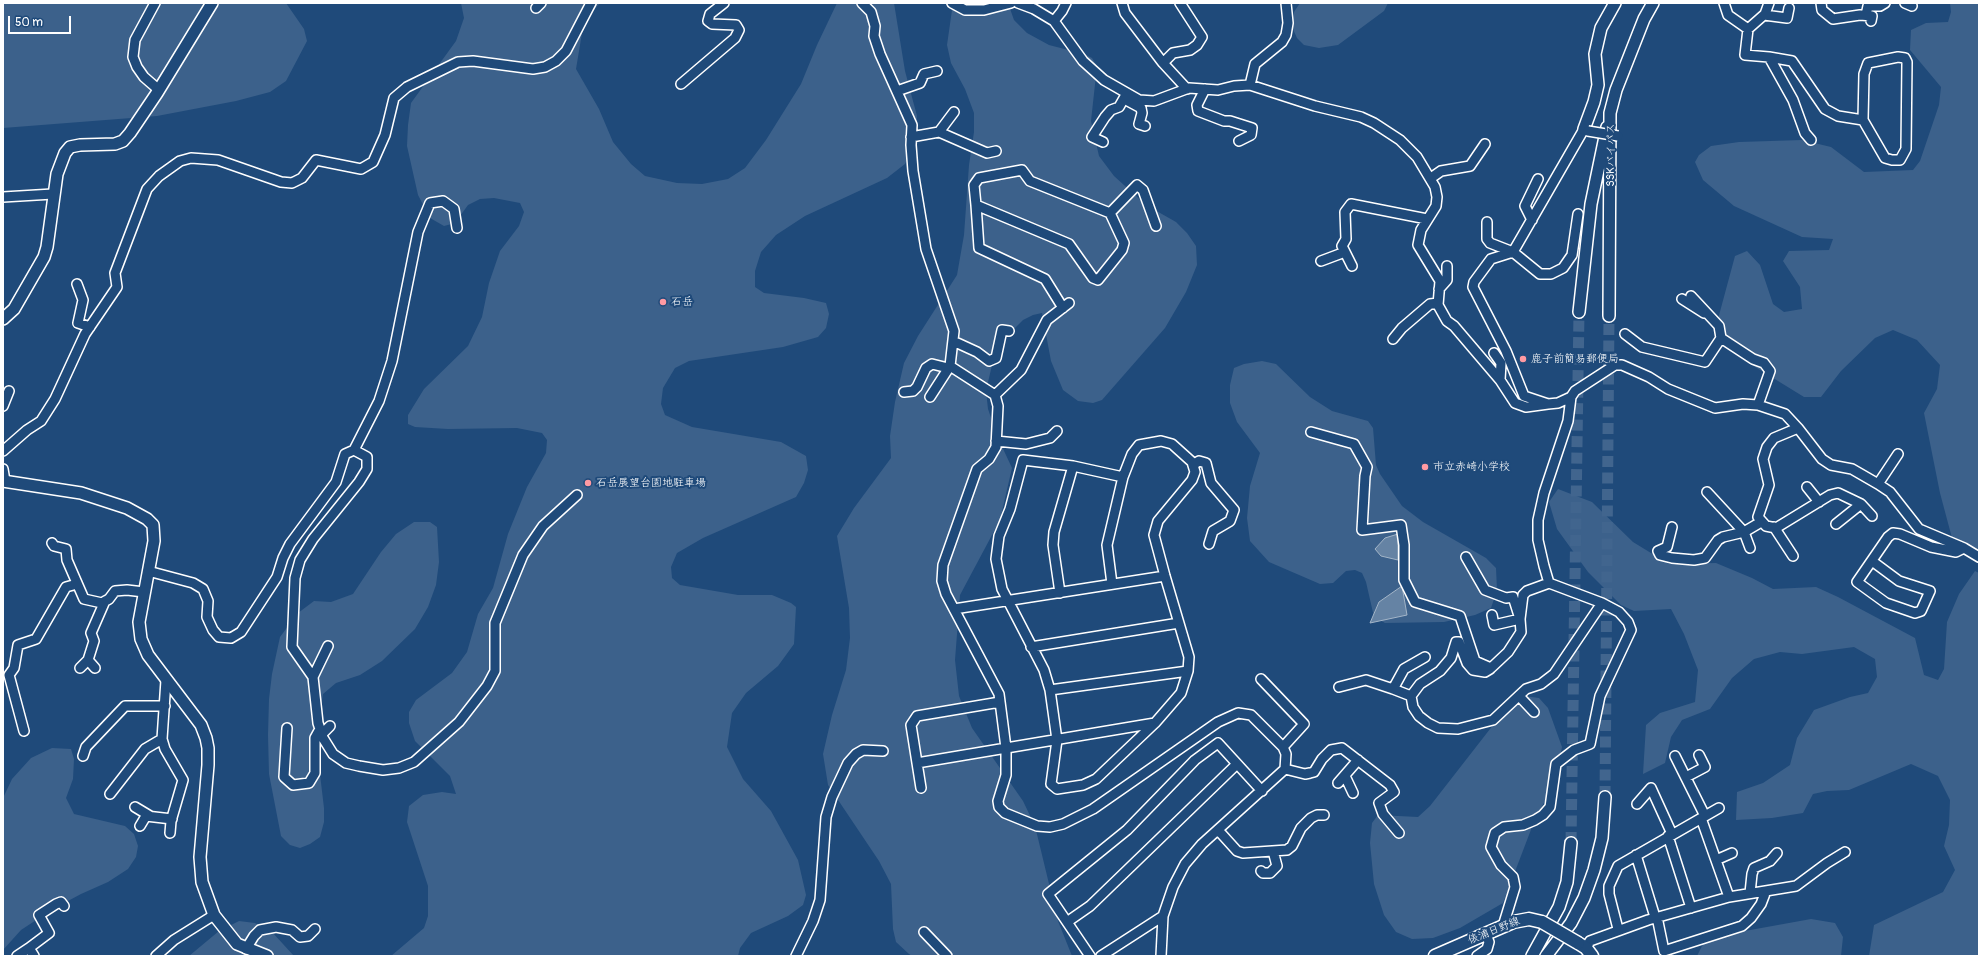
<!DOCTYPE html>
<meta charset="utf-8">
<style>
body{margin:0}
#map{position:relative;width:1982px;height:959px;overflow:hidden;background:#1f4a7a;font-family:Pangolin,sans-serif}
canvas{display:block}
.frame{position:absolute;inset:0;border:4px solid #fff;pointer-events:none}
.scale{position:absolute;left:8px;top:16px;width:63px;height:18px;box-sizing:border-box;border:2px solid #fff;border-top:0;padding-left:5px;font-size:12px;line-height:14px;white-space:nowrap;color:#fff;-webkit-text-stroke:3px #1f4a7a;paint-order:stroke}
</style>
<div id="map">
<canvas width="1982" height="959"></canvas>
<div class="frame"></div>
<div class="scale">50 m</div>
</div>
<script>
const c = document.querySelector('canvas').getContext('2d');
c.lineJoin = 'round';
function fillPath(path, color) {
  c.fillStyle = color;
  c.fill(path, 'evenodd');
}
function poly(rows) {
  const path = new Path2D();
  for (const r of rows) {
    path.moveTo(r[0], r[1]);
    for (let i = 2; i < r.length; i += 2) path.lineTo(r[i], r[i + 1]);
  }
  return path;
}
function trace(path, color, width, dash) {
  c.strokeStyle = color;
  c.lineWidth = width;
  c.lineCap = dash ? 'butt' : 'round';
  c.setLineDash(dash || []);
  c.stroke(path);
}
function write(font, color, halo, rows, align = 'center') {
  c.font = font + ' Pangolin,"Klee One",sans-serif';
  c.lineWidth = 4;
  c.setLineDash([]);
  c.textBaseline = 'middle';
  c.strokeStyle = halo;
  c.fillStyle = color;
  for (const [text, x, y, turn = 0] of rows) {
    c.save();
    c.translate(x, y);
    c.rotate((+turn || 0) * Math.PI / 180);
    c.textAlign = isNaN(turn) ? turn : align;
    if (halo) c.strokeText(text, 0, 0);
    c.fillText(text, 0, 0);
    c.restore();
  }
}
const green = poly([
 [3,3,286,3,304,29,307,41,286,81,270,92,236,101,157,116,3,128],
 [461,3,600,3,593,11,583,27,576,69,599,109,613,142,631,164,645,176,677,183,702,184,728,179,745,168,766,140,801,84,817,45,837,3,894,3,905,71,917,116,916,140,905,164,887,178,805,216,776,235,761,252,755,271,755,287,764,293,804,298,826,303,829,314,826,328,818,337,783,347,689,361,675,368,663,388,661,404,665,415,692,427,781,442,806,456,808,470,804,483,796,497,703,538,677,553,671,567,672,578,680,585,738,595,772,595,791,603,796,607,794,644,778,666,746,693,732,713,727,747,743,779,771,811,798,860,806,895,803,905,788,916,751,933,740,948,738,956,391,956,424,928,428,916,428,886,407,822,409,806,423,795,442,792,456,794,450,776,415,741,409,723,409,712,416,700,452,673,467,652,478,614,493,588,508,534,527,487,546,453,547,440,542,433,517,428,448,429,415,427,408,424,408,415,424,389,468,346,482,317,489,283,500,251,519,226,524,212,520,203,494,198,480,199,468,205,455,223,444,226,430,218,418,195,407,146,408,125,411,103,456,41,464,18],
 [953,3,1008,3,1014,20,1027,33,1049,45,1084,54,1092,58,1097,66,1091,121,1099,156,1114,176,1146,205,1176,222,1187,233,1196,246,1197,265,1186,292,1165,328,1102,400,1093,403,1078,401,1063,390,1051,361,1042,313,1033,315,1023,320,1007,336,995,352,986,391,988,409,998,438,1012,468,1000,520,960,595,955,660,959,696,972,728,1023,801,1035,826,1058,921,1072,956,912,956,909,954,896,942,893,929,891,884,879,861,828,785,823,754,832,715,846,670,850,638,849,608,837,536,854,508,891,458,890,436,895,402,904,363,918,336,957,275,964,235,969,165,974,132,974,113,965,89,951,63,947,45],
 [1300,3,1388,3,1384,11,1338,45,1319,48,1304,45,1297,38,1292,27,1294,12],
 [1950,3,1979,3,1979,554,1952,538,1940,493,1924,413,1937,389,1940,365,1917,340,1893,330,1875,338,1841,371,1821,397,1804,397,1752,365,1724,341,1718,319,1735,256,1747,251,1760,265,1773,304,1784,312,1802,309,1800,287,1783,261,1789,251,1829,250,1833,239,1802,237,1734,206,1703,180,1695,162,1699,155,1711,146,1739,142,1802,140,1831,147,1864,172,1913,170,1920,161,1939,105,1941,87,1910,50,1911,30,1926,23,1948,22,1951,12],
 [1262,361,1276,364,1310,397,1332,411,1368,421,1373,428,1376,465,1380,474,1402,506,1423,522,1486,558,1496,568,1497,590,1491,608,1475,615,1444,622,1385,623,1374,617,1366,582,1362,573,1355,570,1346,571,1333,583,1320,584,1269,562,1250,541,1247,518,1250,486,1260,453,1237,422,1230,403,1230,385,1234,368,1244,364],
 [1558,489,1592,502,1633,542,1669,564,1716,563,1752,578,1773,589,1816,587,1838,597,1915,638,1924,675,1938,680,1944,669,1947,622,1959,594,1975,571,1979,573,1979,956,1869,956,1874,925,1943,892,1955,870,1944,846,1949,825,1950,800,1938,776,1911,764,1849,790,1827,791,1813,794,1803,813,1772,818,1736,820,1737,792,1763,783,1790,765,1797,738,1814,710,1850,697,1868,693,1877,677,1875,659,1854,647,1802,654,1780,652,1754,659,1732,678,1710,709,1682,720,1671,737,1665,763,1643,774,1646,725,1660,713,1695,702,1698,670,1684,634,1671,609,1634,611,1621,605,1588,572,1557,529,1549,502],
 [414,522,430,522,437,527,439,562,436,585,428,607,415,629,382,661,360,675,336,683,323,694,319,718,317,749,324,808,324,822,320,837,310,844,300,848,290,845,281,836,269,774,268,735,269,699,272,674,280,637,298,613,314,601,331,602,353,594,381,552,396,534],
 [1524,696,1539,698,1548,708,1562,747,1556,778,1532,827,1503,903,1460,928,1433,938,1412,939,1396,932,1384,915,1374,884,1370,843,1372,823,1378,815,1418,817,1430,806,1497,720],
 [52,748,71,749,74,759,73,779,66,798,74,814,125,826,134,834,138,846,136,857,128,869,108,882,81,894,53,909,21,930,3,950,3,798,12,779,31,758],
 [1811,919,1835,923,1843,937,1841,956,1697,956,1706,938],
 [239,921,255,923,272,932,294,956,189,956,219,931]
]);
const water = poly([
 [1398,534,1398,560,1381,556,1375,549,1385,538,1398,534],
 [1402,586,1407,615,1370,623,1379,602,1402,586]
]);
const tertiaryTunnel = poly([
 [1605,797,1609,316],
 [1571,843,1579,312]
]);
const minor = poly([
 [155,3,135,40,133,57,137,67,144,77,159,90],
 [862,3,871,12,875,26,874,36,880,54,912,125,911,145,913,171,926,249,954,331,950,366,995,395,998,406,996,447,989,459,977,469,943,565,942,581,946,594,999,694,1006,748,1006,775,998,801,999,807,1005,813,1037,826,1050,827,1063,824,1093,809,1218,722,1238,713,1251,715,1283,747,1286,754,1285,769,1202,844,1185,864,1173,887,1163,916,1161,956],
 [952,3,965,10,984,10,1011,3],
 [1018,3,1034,9,1054,21,1083,61,1104,80,1139,100,1154,101,1189,88,1218,90,1234,86,1250,85,1315,106,1361,117,1374,123,1400,140,1417,157,1435,187,1437,197,1436,206,1421,230,1418,245,1440,281,1438,305,1447,321,1454,326,1500,380,1515,403,1526,407,1548,404],
 [1122,3,1125,13,1163,63],
 [1180,3,1202,37,1197,45,1190,50,1173,53,1163,63,1187,89],
 [1724,3,1728,15,1748,29,1745,55,1769,57,1792,61,1825,109,1838,116,1863,120],
 [1821,3,1822,10,1833,19,1860,15,1872,16,1871,21],
 [1905,3,1912,6],
 [536,8,541,3],
 [1764,15,1787,18,1789,8],
 [1866,15,1868,6,1880,6,1885,3],
 [1054,21,1062,11,1066,3],
 [1748,29,1765,14,1769,3],
 [1769,57,1793,100,1805,133,1811,140],
 [1898,57,1905,58,1907,62,1906,149,1900,160,1892,160,1885,158,1863,120,1864,74,1868,63,1898,57],
 [681,84,735,38,739,30,736,25,712,24,708,21,710,14,724,3],
 [1250,85,1255,64,1282,42,1286,35,1288,23,1286,3],
 [1205,89,1197,105,1198,111,1224,121,1230,121,1252,128,1251,135,1239,141],
 [897,91,920,83,924,74,937,71],
 [1128,101,1141,108,1142,113,1139,124,1145,126],
 [939,132,987,153,996,151],
 [911,137,939,132,954,112],
 [1103,142,1092,137,1105,117,1111,110,1119,107,1127,93],
 [1431,178,1441,171,1470,166,1485,144],
 [3,197,53,194],
 [976,205,1069,244,1093,278,1098,280,1122,250,1124,243,1110,213,1030,181,1022,170,979,178,974,185,976,205,979,248,1045,279,1063,308],
 [1110,213,1137,185,1143,190,1156,226],
 [1532,220,1525,206,1538,179],
 [1487,222,1487,239,1490,243,1513,252,1540,274,1551,274,1563,268,1572,255,1578,214],
 [1321,261,1345,252],
 [1352,266,1342,246,1346,239,1345,212,1351,204,1427,219],
 [77,284,83,300,78,323,90,327],
 [1439,289,1447,280,1447,266],
 [1691,296,1719,326,1721,338],
 [1682,299,1704,313],
 [1625,334,1642,347,1705,362,1721,338,1753,359,1764,363,1770,371,1758,405],
 [1393,339,1402,328,1430,304,1438,303],
 [953,341,977,352,989,361,996,358,1002,330,1009,331],
 [1494,353,1501,363,1500,380],
 [904,392,913,391,917,387,926,368,932,364,948,368],
 [995,395,1021,370,1047,320,1069,303],
 [930,397,950,366],
 [1571,397,1558,403,1548,404,1524,396,1506,351,1473,287,1474,282,1491,259,1513,252,1584,129,1588,131],
 [3,406,9,391],
 [1798,428,1774,438,1767,447,1763,459,1769,485,1758,517,1766,526,1776,528,1830,495,1838,493,1861,504,1836,524],
 [1311,432,1354,444,1367,467,1365,476,1362,530,1401,525,1404,545,1404,580,1415,602,1460,616,1475,661,1491,668,1508,652,1521,632,1520,619,1523,595,1527,591,1549,583],
 [996,441,1026,444,1050,438,1057,431],
 [1161,441,1172,444,1192,462,1195,472,1192,480,1158,521,1154,535,1165,576,1189,657,1188,671,1181,693,1155,723,1096,779,1083,785,1057,789,1051,784,1057,740,1050,690,1044,670,1002,589,996,559,999,536,1010,509,1023,460,1073,466,1123,477,1132,454,1139,445,1161,441],
 [354,450,367,457,367,469,359,482,313,539,300,560,295,578,292,647,313,677,318,723,323,738,333,754,346,763,359,766,383,770,399,768,414,762,459,722,487,686,495,671,495,623,523,555,543,526,577,495],
 [3,451,27,430,41,421,55,399,85,334,117,287,115,273,147,189,159,176,180,161,191,158,218,160,281,182,292,183,302,178,316,160,361,169,373,162,385,135,394,98,407,87,458,62,473,61,533,69,545,67,556,61,566,51,591,3],
 [1193,465,1199,461,1206,463,1211,483,1234,510,1230,521,1213,531,1209,544],
 [3,469,5,481],
 [1878,484,1898,454],
 [1807,487,1819,502],
 [1707,492,1744,532,1761,522],
 [1861,504,1872,516],
 [1672,527,1667,547,1658,551,1660,555,1672,558,1694,560,1705,558,1718,540,1723,537,1744,532,1750,548],
 [1774,527,1793,556],
 [52,543,54,546,66,549,67,560,84,599,102,603,109,599,115,591,127,590,144,592],
 [1466,557,1485,590,1506,598,1513,597,1520,619,1494,625,1492,615],
 [1872,561,1899,581,1930,591,1921,611,1915,613,1886,603,1857,582,1888,537,1893,533,1900,534,1931,547,1956,552,1964,548],
 [148,571,193,583,203,589,208,601,207,617,213,630,219,637,231,638,241,632,277,577,283,558,290,544,336,482,345,454,354,450,379,401,392,361,418,232,430,203,443,201,454,209,457,228],
 [1112,584,1107,545,1123,477],
 [1060,593,1053,545,1054,532,1073,466],
 [954,609,1165,576],
 [1031,647,1179,623],
 [88,660,95,668],
 [80,668,88,660,94,641,91,633,105,601],
 [313,677,328,646],
 [1261,679,1304,724,1283,747],
 [166,680,162,739,165,749,183,780,171,821,170,833],
 [1339,687,1366,680,1393,689,1411,696,1413,707,1419,716,1428,723,1438,728,1458,729,1493,720,1526,689,1541,684,1554,674,1602,603],
 [1393,689,1404,669,1425,657],
 [1050,690,1188,671],
 [1411,696,1420,684,1440,671,1451,658,1456,642,1459,642,1467,663,1473,670,1485,672,1490,669],
 [1519,696,1534,712],
 [287,728,284,777,293,785,309,783,315,773,315,738,320,729],
 [24,731,9,675,14,668,18,645,36,639,66,587,77,584],
 [322,734,330,726],
 [83,756,86,747,125,706,165,706],
 [1675,756,1705,816],
 [917,763,1155,723],
 [1285,769,1305,774,1310,773,1314,772,1322,759,1331,750,1342,748,1390,785,1394,792,1379,803,1383,814,1399,833],
 [1345,776,1353,793],
 [1686,777,1705,767,1699,755],
 [1338,783,1358,760],
 [921,788,911,725,917,716,1000,702],
 [110,794,145,749,162,739],
 [1637,804,1651,788,1672,834],
 [135,807,150,816],
 [1701,818,1729,897],
 [140,826,146,816,172,819],
 [1218,830,1237,851,1243,853,1287,850,1292,846,1301,828,1311,818,1317,815,1324,815],
 [1668,836,1691,908],
 [1636,855,1655,917],
 [1716,860,1732,853],
 [1261,871,1263,873,1270,873,1277,866,1273,851],
 [1750,893,1752,874,1754,868,1770,861,1777,853],
 [1657,917,1664,951,1742,926,1751,918,1761,904,1766,891],
 [1067,922,1090,906,1237,764],
 [1503,926,1515,887,1513,877,1501,865,1491,847,1495,833,1504,827,1523,825,1535,820,1543,815,1550,807,1556,764,1574,750,1590,744,1600,696,1631,630,1628,622,1619,612,1602,603,1549,583,1544,566,1538,540,1538,520,1544,493,1568,421,1571,397,1575,391,1615,365,1622,365,1649,377,1668,389,1715,408,1743,404,1758,405,1785,414,1798,428,1822,459,1831,465,1852,469,1878,484,1890,492,1919,529,1964,548,1979,557],
 [1618,929,1609,894,1609,886,1618,866,1719,808],
 [924,932,947,956],
 [29,948,49,933,39,915,56,904,61,902,64,906],
 [1586,948,1590,941,1648,920,1729,897,1796,886,1827,863,1845,852],
 [246,949,254,936,260,930,276,927,292,930,300,937,308,936,315,929],
 [17,956,29,948,34,956],
 [156,956,174,940,214,915],
 [796,956,813,921,820,900,826,817,832,797,848,763,856,754,863,750,883,751],
 [1090,956,1048,894,1127,830,1195,760,1218,743,1262,791],
 [1101,956,1163,916],
 [1477,956,1487,949,1489,942,1486,934]
]);
const tertiary = poly([
 [1584,129,1594,102,1598,85,1595,54,1601,28,1615,3],
 [1579,312,1591,204,1607,127],
 [1609,316,1610,113,1616,90,1644,19,1653,3],
 [3,319,14,309,44,257,47,247,57,174,65,153,70,147,80,145,115,144,123,141,130,133,157,93,212,3],
 [3,481,81,493,127,508,147,519,153,525,154,541,139,622,141,639,148,655,201,725,206,738,208,748,208,765,200,857,202,882,214,915,237,944,267,956],
 [1532,956,1559,907,1567,882,1571,843],
 [1546,956,1571,923,1584,898,1594,870,1602,838,1605,797]
]);
const secondary = poly([
 [1578,943,1586,948,1592,956],
 [1435,956,1513,922,1529,919,1542,922]
]);
const minorBridge = poly([
 [1588,131,1618,136]
]);
const secondaryBridge = poly([
 [1542,922,1578,943]
]);
const markers = [
 [663,302,4,"#ff9aa2"],
 [1523,359,4,"#ff9aa2"],
 [1425,467,4,"#ff9aa2"],
 [588,483,4,"#ff9aa2"]
];
const streetNames = [
 ["SSKバイパス",1611,155,-90],
 ["俵浦日野線",1494,931,-22]
];
const poiNames = [
 ["石岳",671,302],
 ["鹿子前簡易郵便局",1531,359],
 ["市立赤崎小学校",1433,467],
 ["石岳展望台園地駐車場",596,483]
];
fillPath(green, '#3c618b');
fillPath(water, '#6583a4');
trace(water, '#a3b5c8', 1);
trace(tertiaryTunnel, '#41658e', 11, [11, 5.5]);
trace(minor, '#fff', 12);
trace(tertiary, '#fff', 14);
trace(secondary, '#fff', 15);
trace(minor, '#1f4a7a', 9);
trace(tertiary, '#1f4a7a', 11);
trace(secondary, '#1f4a7a', 12);
trace(minorBridge, '#fff', 12, []);
trace(secondaryBridge, '#fff', 15, []);
trace(minorBridge, '#1f4a7a', 9);
trace(secondaryBridge, '#1f4a7a', 12);
for (const [x, y, r, color] of markers) {
  const dot = new Path2D();
  dot.arc(x, y, r, 0, 2 * Math.PI);
  c.fillStyle = color;
  c.fill(dot);
  trace(dot, '#1f4a7a', 1.5);
}
write('11px', '#fff', '#1f4a7a', streetNames);
write('11px', '#fff', '#1f4a7a', poiNames, 'left');
</script>
